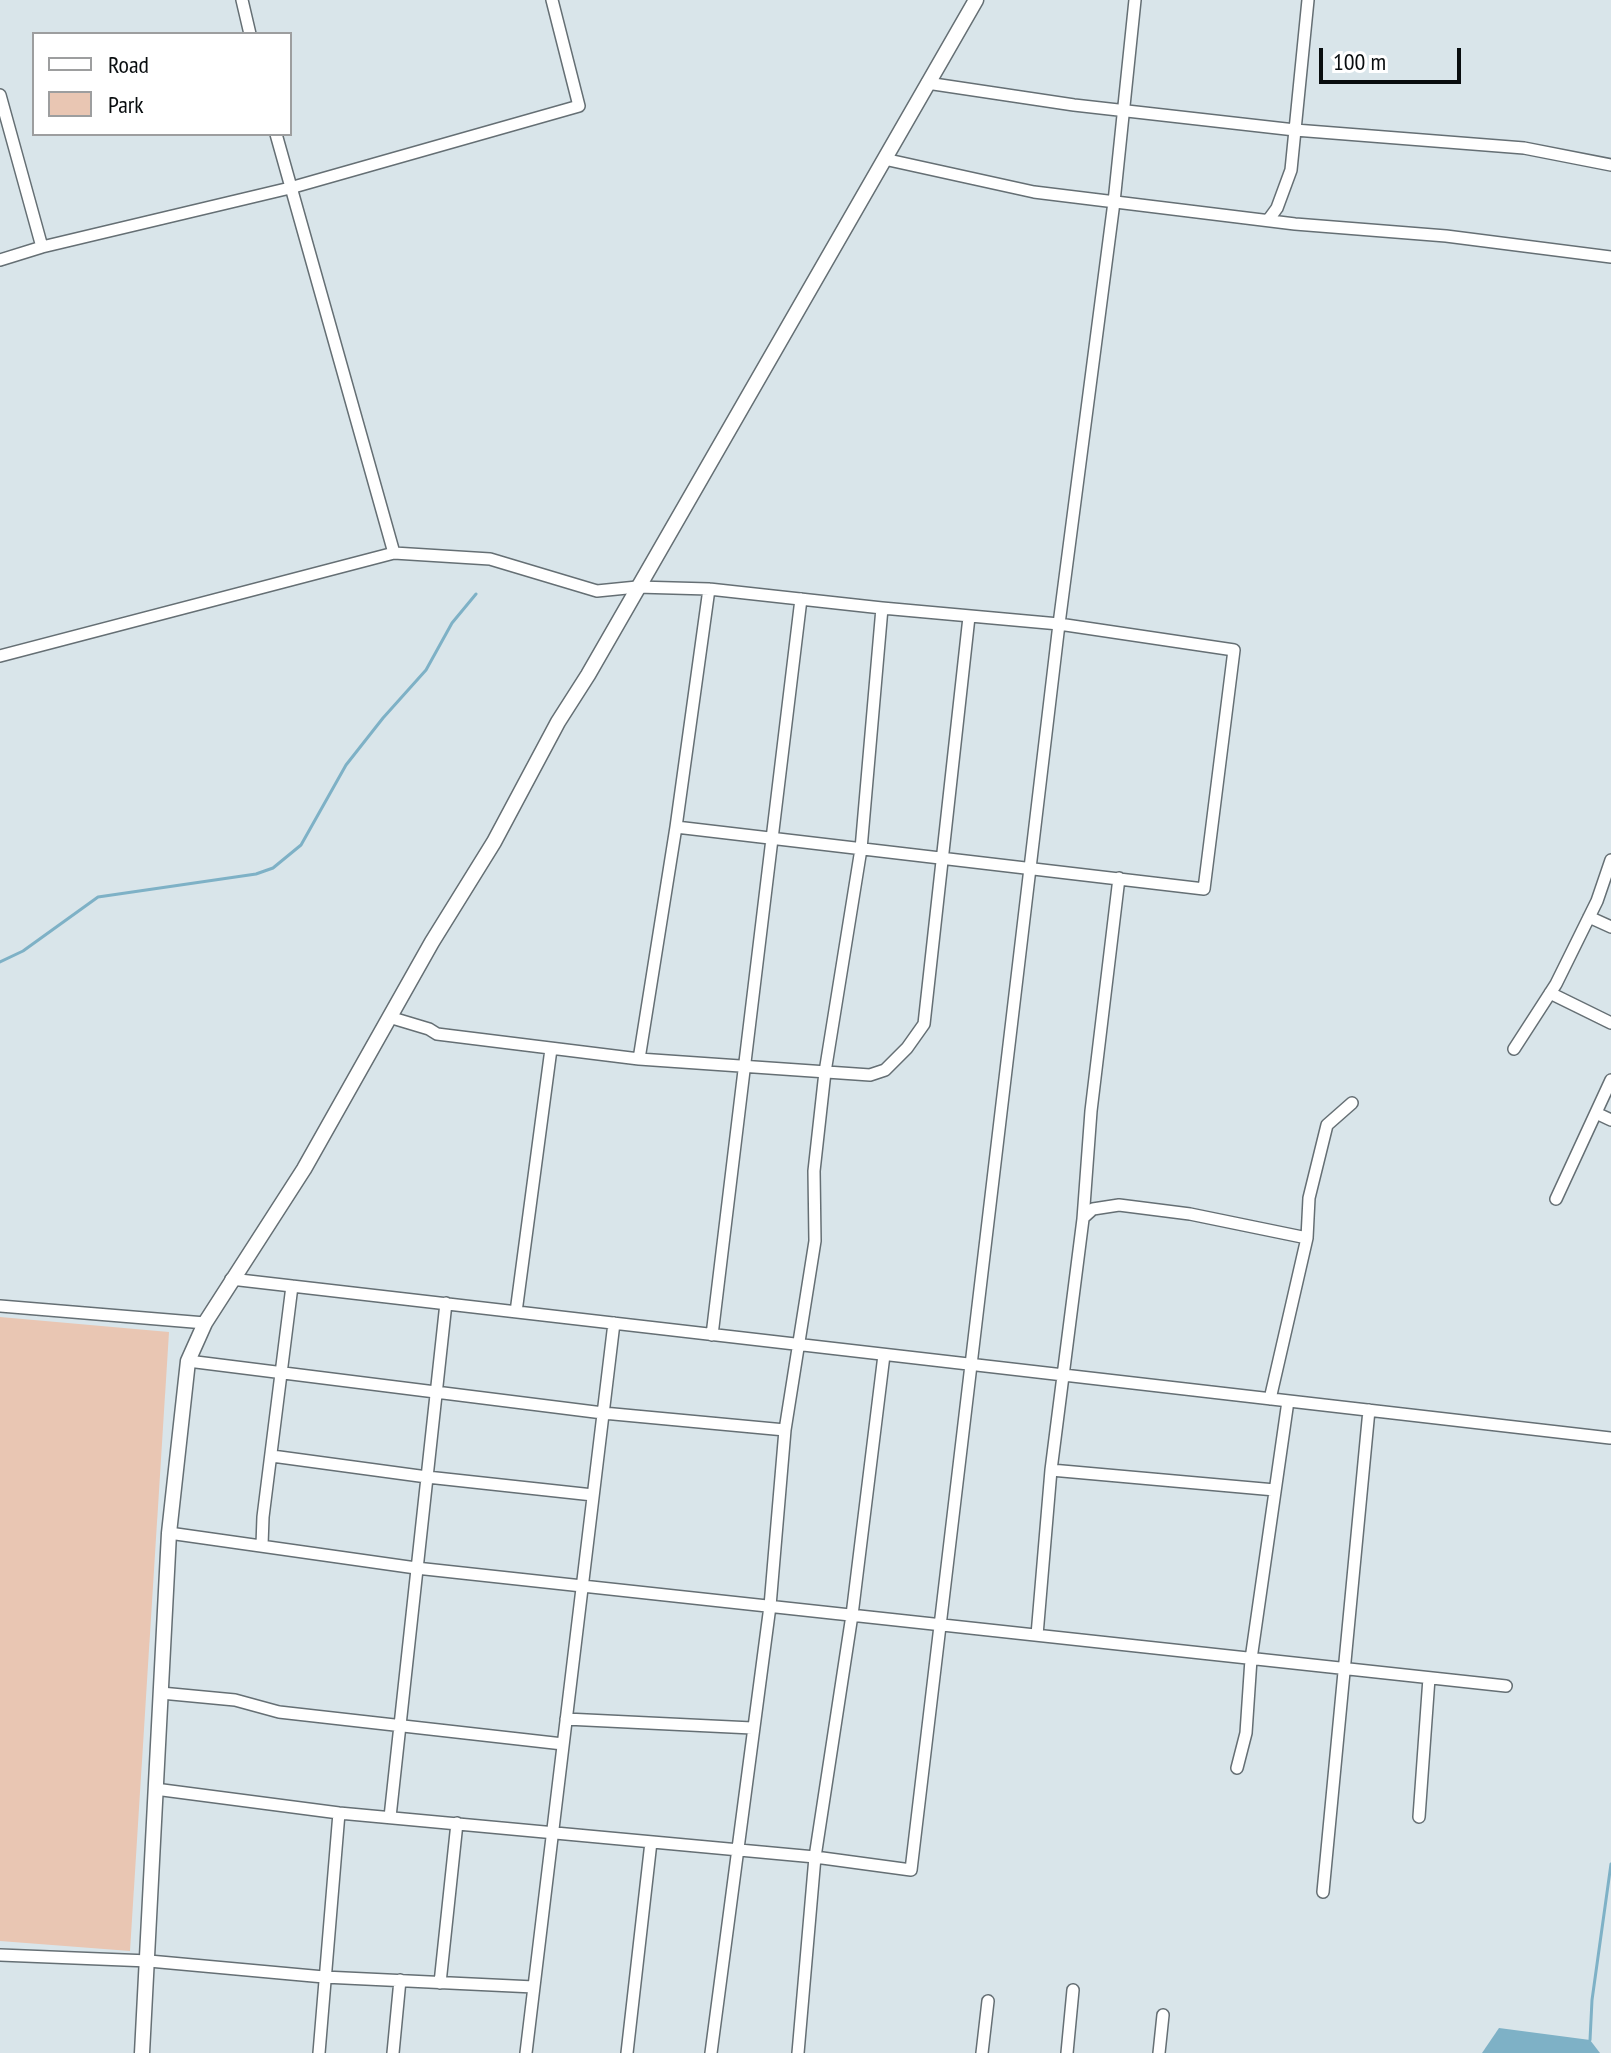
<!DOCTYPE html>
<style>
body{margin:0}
#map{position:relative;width:1611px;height:2053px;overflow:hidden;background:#d9e5ea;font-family:"PT Sans Narrow",sans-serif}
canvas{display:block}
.legend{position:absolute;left:32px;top:32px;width:260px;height:104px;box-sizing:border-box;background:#fff;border:2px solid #9d9e9f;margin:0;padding:10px 14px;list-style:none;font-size:24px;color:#090d0f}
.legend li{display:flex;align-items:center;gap:16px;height:40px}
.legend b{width:40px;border:2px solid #9d9e9f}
.scale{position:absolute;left:1319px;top:48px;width:142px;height:36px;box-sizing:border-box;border:4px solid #090d0f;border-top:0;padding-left:10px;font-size:24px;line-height:28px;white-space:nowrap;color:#090d0f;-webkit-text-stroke:6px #fff;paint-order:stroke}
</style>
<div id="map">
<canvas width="1611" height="2053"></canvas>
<ul class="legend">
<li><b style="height:10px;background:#fff"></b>Road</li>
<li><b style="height:22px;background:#e9c6b3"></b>Park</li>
</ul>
<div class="scale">100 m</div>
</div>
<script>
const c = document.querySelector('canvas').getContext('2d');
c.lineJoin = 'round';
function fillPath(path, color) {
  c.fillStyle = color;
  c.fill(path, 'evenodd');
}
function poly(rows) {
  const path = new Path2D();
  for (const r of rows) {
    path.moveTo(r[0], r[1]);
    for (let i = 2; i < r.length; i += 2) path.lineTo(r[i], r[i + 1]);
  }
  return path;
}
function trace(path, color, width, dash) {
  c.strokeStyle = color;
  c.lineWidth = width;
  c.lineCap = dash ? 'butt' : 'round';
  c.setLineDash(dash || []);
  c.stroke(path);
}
const green = poly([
 [0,1317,169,1332,130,1951,0,1941]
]);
const water = poly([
 [1499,2028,1590,2040,1600,2053,1482,2053]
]);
const stream = poly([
 [0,962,23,951,98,897,256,874,273,868,301,845,346,765,383,718,426,670,452,623,476,594],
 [1590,2040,1592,2000,1611,1864]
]);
const minor = poly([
 [242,0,250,34],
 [927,83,1074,105,1295,130,1524,148,1611,165],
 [0,95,42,247],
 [276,134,394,553],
 [884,159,1034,192,1295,224,1446,236,1611,257],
 [1269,219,1277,208,1291,170,1308,0],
 [0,260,42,247,290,188,579,106,552,0],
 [0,656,394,553,490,559,597,591,637,587,709,589,882,608,1059,624,1234,650,1204,889,676,827],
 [1589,917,1611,927],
 [1550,993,1611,1023],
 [389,1017,429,1029,437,1034,639,1059,870,1075,885,1070,907,1048,924,1024,969,617],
 [1514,1049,1556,984,1597,901,1611,860],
 [639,1059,676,827,709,589],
 [1596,1113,1611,1120],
 [1556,1199,1611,1080],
 [1083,1218,1093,1209,1119,1205,1190,1214,1307,1238],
 [231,1279,1610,1438],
 [0,1306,205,1323],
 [516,1312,551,1049],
 [712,1335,801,599],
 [188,1361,603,1413,785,1430],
 [1270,1399,1307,1238,1309,1198,1327,1125,1352,1103],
 [272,1456,427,1477,593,1495],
 [1051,1470,1275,1490],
 [169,1533,416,1568,1506,1686],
 [262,1545,263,1517,292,1286],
 [1037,1635,1051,1470,1083,1219,1091,1111,1119,878],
 [161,1693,235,1700,279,1712,563,1744],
 [566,1719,752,1728],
 [1237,1768,1246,1733,1251,1659,1288,1401],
 [155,1789,339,1813,815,1857,911,1870,1059,624,1114,202,1135,0],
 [390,1817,446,1303],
 [1419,1817,1429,1678],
 [1323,1892,1369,1410],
 [0,1955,149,1961,324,1977,534,1987],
 [440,1983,457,1823],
 [319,2053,339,1813],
 [393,2053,400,1980],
 [526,2053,614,1323],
 [627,2053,651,1842],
 [711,2053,770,1606,785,1430,815,1241,814,1171,825,1072,861,849,882,608],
 [798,2053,815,1857,852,1615,884,1355],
 [982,2053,988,2001],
 [1067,2053,1073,1990],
 [1159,2053,1163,2015]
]);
const tertiary = poly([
 [142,2053,169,1533,188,1361,205,1323,304,1169,432,942,494,842,558,722,588,675,976,0]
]);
fillPath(green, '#e9c6b3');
fillPath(water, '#7eb1c6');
trace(stream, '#7eb1c6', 3);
trace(minor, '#656f74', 14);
trace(tertiary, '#656f74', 17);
trace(minor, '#fff', 11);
trace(tertiary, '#fff', 14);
</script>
